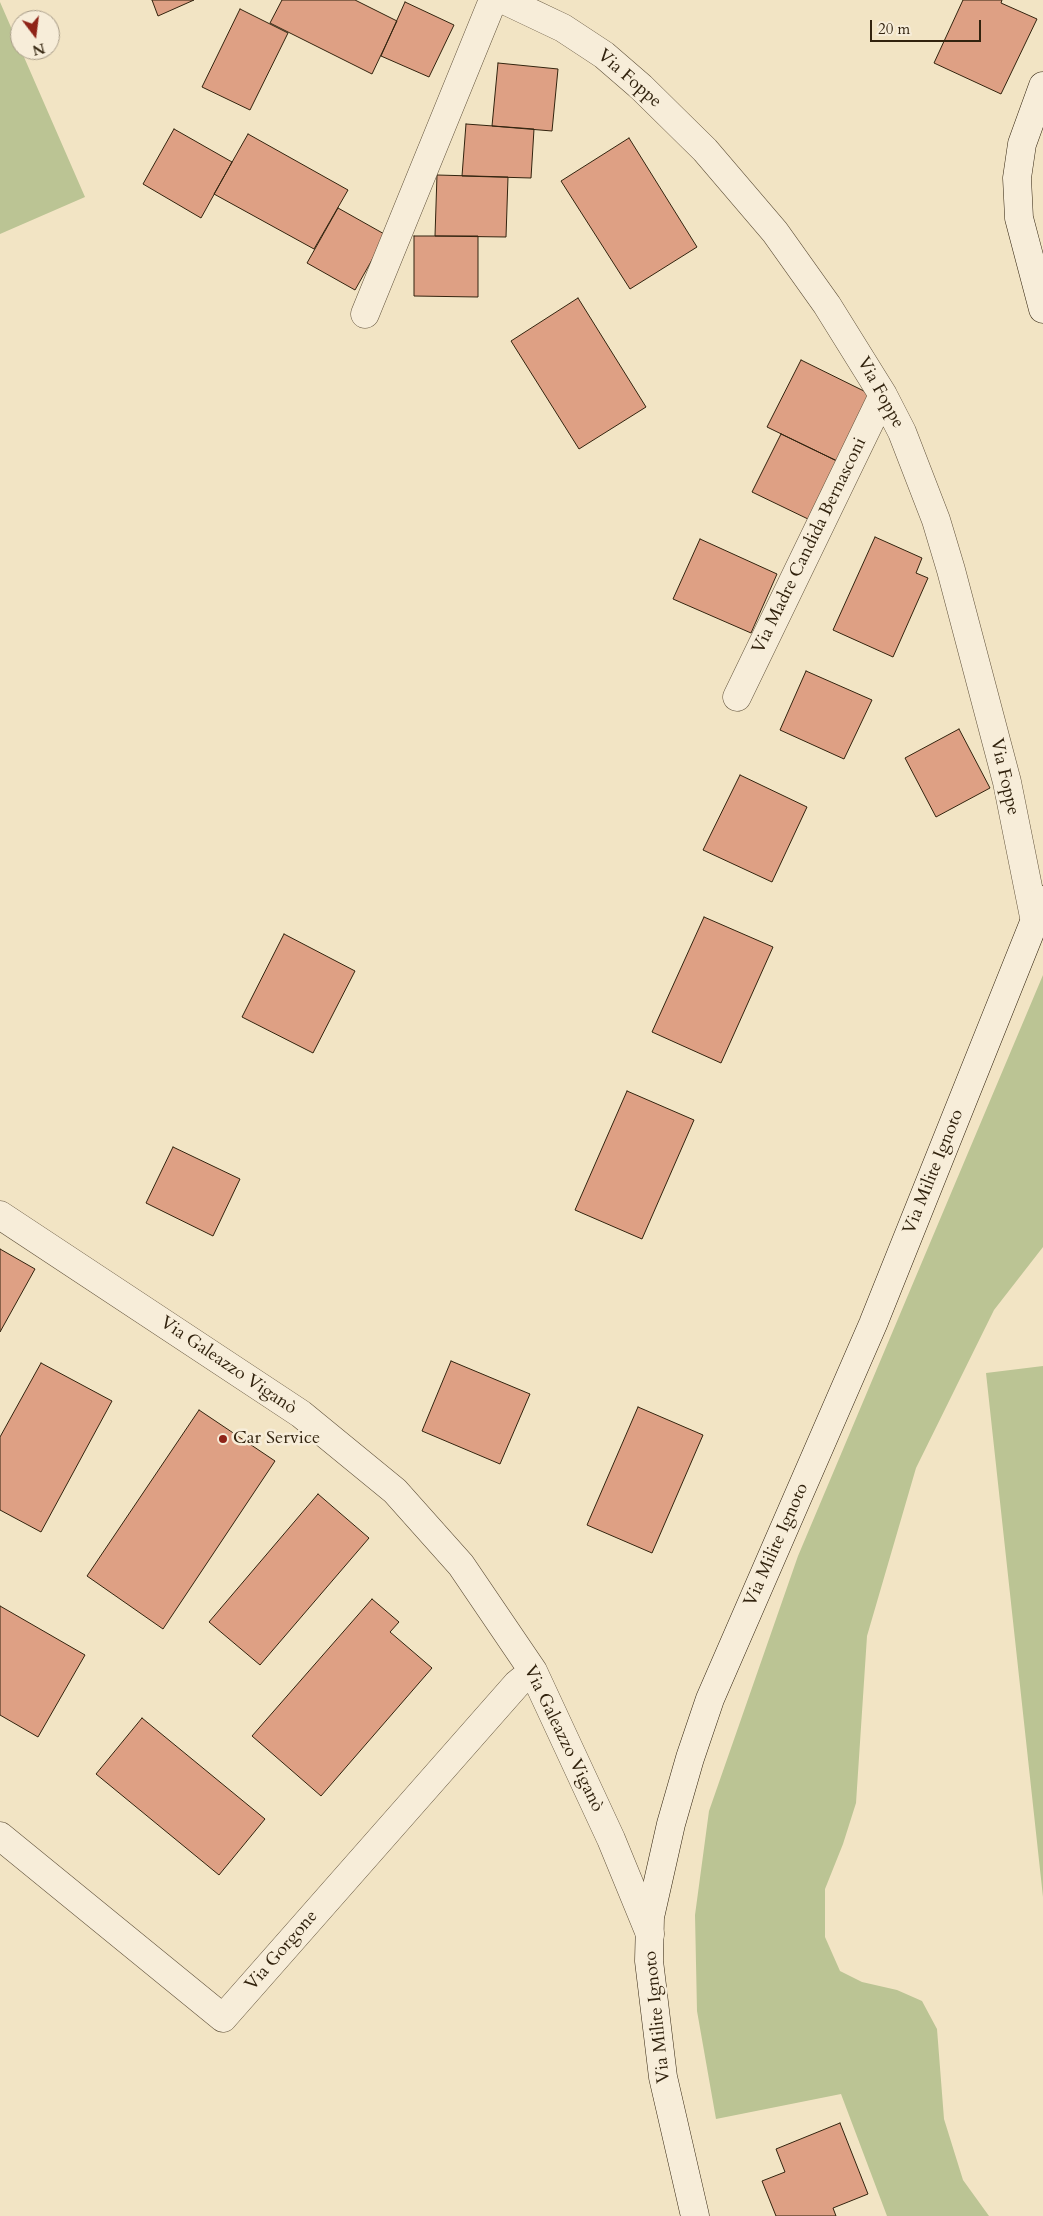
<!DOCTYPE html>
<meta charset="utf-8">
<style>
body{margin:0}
#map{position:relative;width:1043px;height:2216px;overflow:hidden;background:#f2e4c4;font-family:Cardo,serif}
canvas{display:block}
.north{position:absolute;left:10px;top:10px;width:50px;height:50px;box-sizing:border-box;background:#f7edd9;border:1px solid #a89c88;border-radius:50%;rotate:165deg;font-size:14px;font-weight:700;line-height:20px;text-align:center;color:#32230e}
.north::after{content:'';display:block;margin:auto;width:18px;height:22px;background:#8f2418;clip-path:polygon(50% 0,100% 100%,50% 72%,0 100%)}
.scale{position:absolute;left:870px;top:20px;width:111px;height:22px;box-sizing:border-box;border:2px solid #32230e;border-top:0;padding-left:6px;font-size:15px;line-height:18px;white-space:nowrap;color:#32230e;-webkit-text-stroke:4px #f7edd9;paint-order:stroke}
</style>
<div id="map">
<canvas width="1043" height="2216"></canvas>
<div class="north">N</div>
<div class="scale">20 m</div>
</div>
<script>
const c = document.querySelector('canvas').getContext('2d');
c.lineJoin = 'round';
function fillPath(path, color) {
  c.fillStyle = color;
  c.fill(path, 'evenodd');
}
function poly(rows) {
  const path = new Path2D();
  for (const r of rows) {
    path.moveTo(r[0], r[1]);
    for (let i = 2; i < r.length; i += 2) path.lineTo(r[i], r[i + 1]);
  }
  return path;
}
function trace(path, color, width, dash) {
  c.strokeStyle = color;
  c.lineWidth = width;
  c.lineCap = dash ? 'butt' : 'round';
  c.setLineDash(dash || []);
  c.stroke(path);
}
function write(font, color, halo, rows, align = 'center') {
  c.font = font + ' Cardo,serif';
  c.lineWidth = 5;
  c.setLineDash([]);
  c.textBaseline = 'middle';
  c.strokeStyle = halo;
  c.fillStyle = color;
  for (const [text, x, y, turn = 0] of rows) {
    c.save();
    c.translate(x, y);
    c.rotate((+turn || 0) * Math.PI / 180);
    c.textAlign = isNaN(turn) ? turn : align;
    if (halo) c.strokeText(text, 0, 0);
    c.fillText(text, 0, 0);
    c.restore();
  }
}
const green = poly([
 [0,2,85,197,0,234],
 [1043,975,1043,1247,994,1310,916,1468,867,1636,856,1803,843,1844,825,1889,825,1937,840,1971,862,1982,897,1990,922,2001,937,2029,944,2119,963,2180,989,2216,887,2216,841,2094,716,2119,697,2011,695,1915,709,1811,798,1556],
 [1043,1366,1043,1897,986,1373]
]);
const building = poly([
 [152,0,194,0,158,16,152,0],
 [282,0,355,0,397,21,372,74,270,23,282,0],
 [963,0,1002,0,1001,3,1037,19,1001,94,934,63,963,0],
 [405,2,454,25,429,77,381,56,405,2],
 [240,9,288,33,250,110,202,87,240,9],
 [498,63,558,69,552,131,492,126,498,63],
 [466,124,534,129,531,178,462,176,466,124],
 [174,129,232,162,201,218,143,184,174,129],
 [248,134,348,190,314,249,214,194,248,134],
 [629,138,697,247,630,289,561,181,629,138],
 [437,175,508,177,506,237,435,236,437,175],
 [338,208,386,235,355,290,307,263,338,208],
 [414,236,478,236,478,297,414,296,414,236],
 [578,298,646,407,579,449,511,341,578,298],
 [801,360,870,394,837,461,767,427,801,360],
 [781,434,837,461,808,519,752,492,781,434],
 [875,537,922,558,916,573,928,578,893,657,833,630,875,537],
 [700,539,777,574,751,633,673,599,700,539],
 [806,671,872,700,844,759,780,730,806,671],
 [959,729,990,788,936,817,905,758,959,729],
 [740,775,807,807,772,882,703,850,740,775],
 [704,917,773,947,721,1063,652,1032,704,917],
 [284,934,355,971,313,1053,242,1017,284,934],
 [627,1091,694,1120,642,1239,575,1210,627,1091],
 [173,1147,240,1179,213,1236,146,1203,173,1147],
 [0,1249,35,1269,0,1332,0,1249],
 [451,1361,530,1394,500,1464,422,1431,451,1361],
 [41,1363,112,1401,41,1532,0,1510,0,1437,41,1363],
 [638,1407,703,1435,652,1553,587,1525,638,1407],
 [199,1410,275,1461,163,1629,87,1576,199,1410],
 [318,1494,369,1538,260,1665,209,1622,318,1494],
 [372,1599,399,1622,390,1632,432,1668,321,1796,252,1736,372,1599],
 [0,1606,85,1655,38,1737,0,1715,0,1606],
 [142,1718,265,1819,219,1875,96,1774,142,1718],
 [840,2123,868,2194,833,2208,836,2216,776,2216,762,2181,785,2172,776,2149,840,2123]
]);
const street = poly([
 [504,0,563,28,604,55,641,87,705,150,775,232,827,305,883,395,902,432,936,520,951,570,1007,782,1035,922],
 [365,314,493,0],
 [737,697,883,395],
 [0,1215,301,1414,395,1491,461,1565,533,1671,611,1839,650,1934],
 [0,1836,223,2018,517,1684,533,1671]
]);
const secondary = poly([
 [1043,86,1022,144,1017,178,1019,218,1043,309],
 [695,2216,663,2077,649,1961,650,1917,671,1824,690,1758,710,1699,873,1324,1043,900]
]);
const markers = [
 [223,1439,5,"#8f2418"]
];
const streetNames = [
 ["Via Foppe",629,79,41],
 ["Via Foppe",880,393,61],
 ["Via Madre Candida Bernasconi",810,546,-64],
 ["Via Foppe",1004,777,77],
 ["Via Milite Ignoto",934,1172,-68],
 ["Via Galeazzo Viganò",228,1366,34],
 ["Via Milite Ignoto",777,1545,-66],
 ["Via Galeazzo Viganò",563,1739,64],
 ["Via Gorgone",282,1951,-49],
 ["Via Milite Ignoto",658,2017,-96]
];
const poiNames = [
 ["Car Service",233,1439]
];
fillPath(green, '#bbc494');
fillPath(building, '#dea084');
trace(building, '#32230e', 1);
trace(street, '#62533c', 29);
trace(secondary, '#32230e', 29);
trace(street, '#f7edd9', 28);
trace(secondary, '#f7edd9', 28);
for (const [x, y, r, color] of markers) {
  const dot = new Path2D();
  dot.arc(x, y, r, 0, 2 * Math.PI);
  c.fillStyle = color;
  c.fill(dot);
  trace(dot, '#f7edd9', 2);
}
write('18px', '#32230e', '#f7edd9', streetNames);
write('18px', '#32230e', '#f7edd9', poiNames, 'left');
</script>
